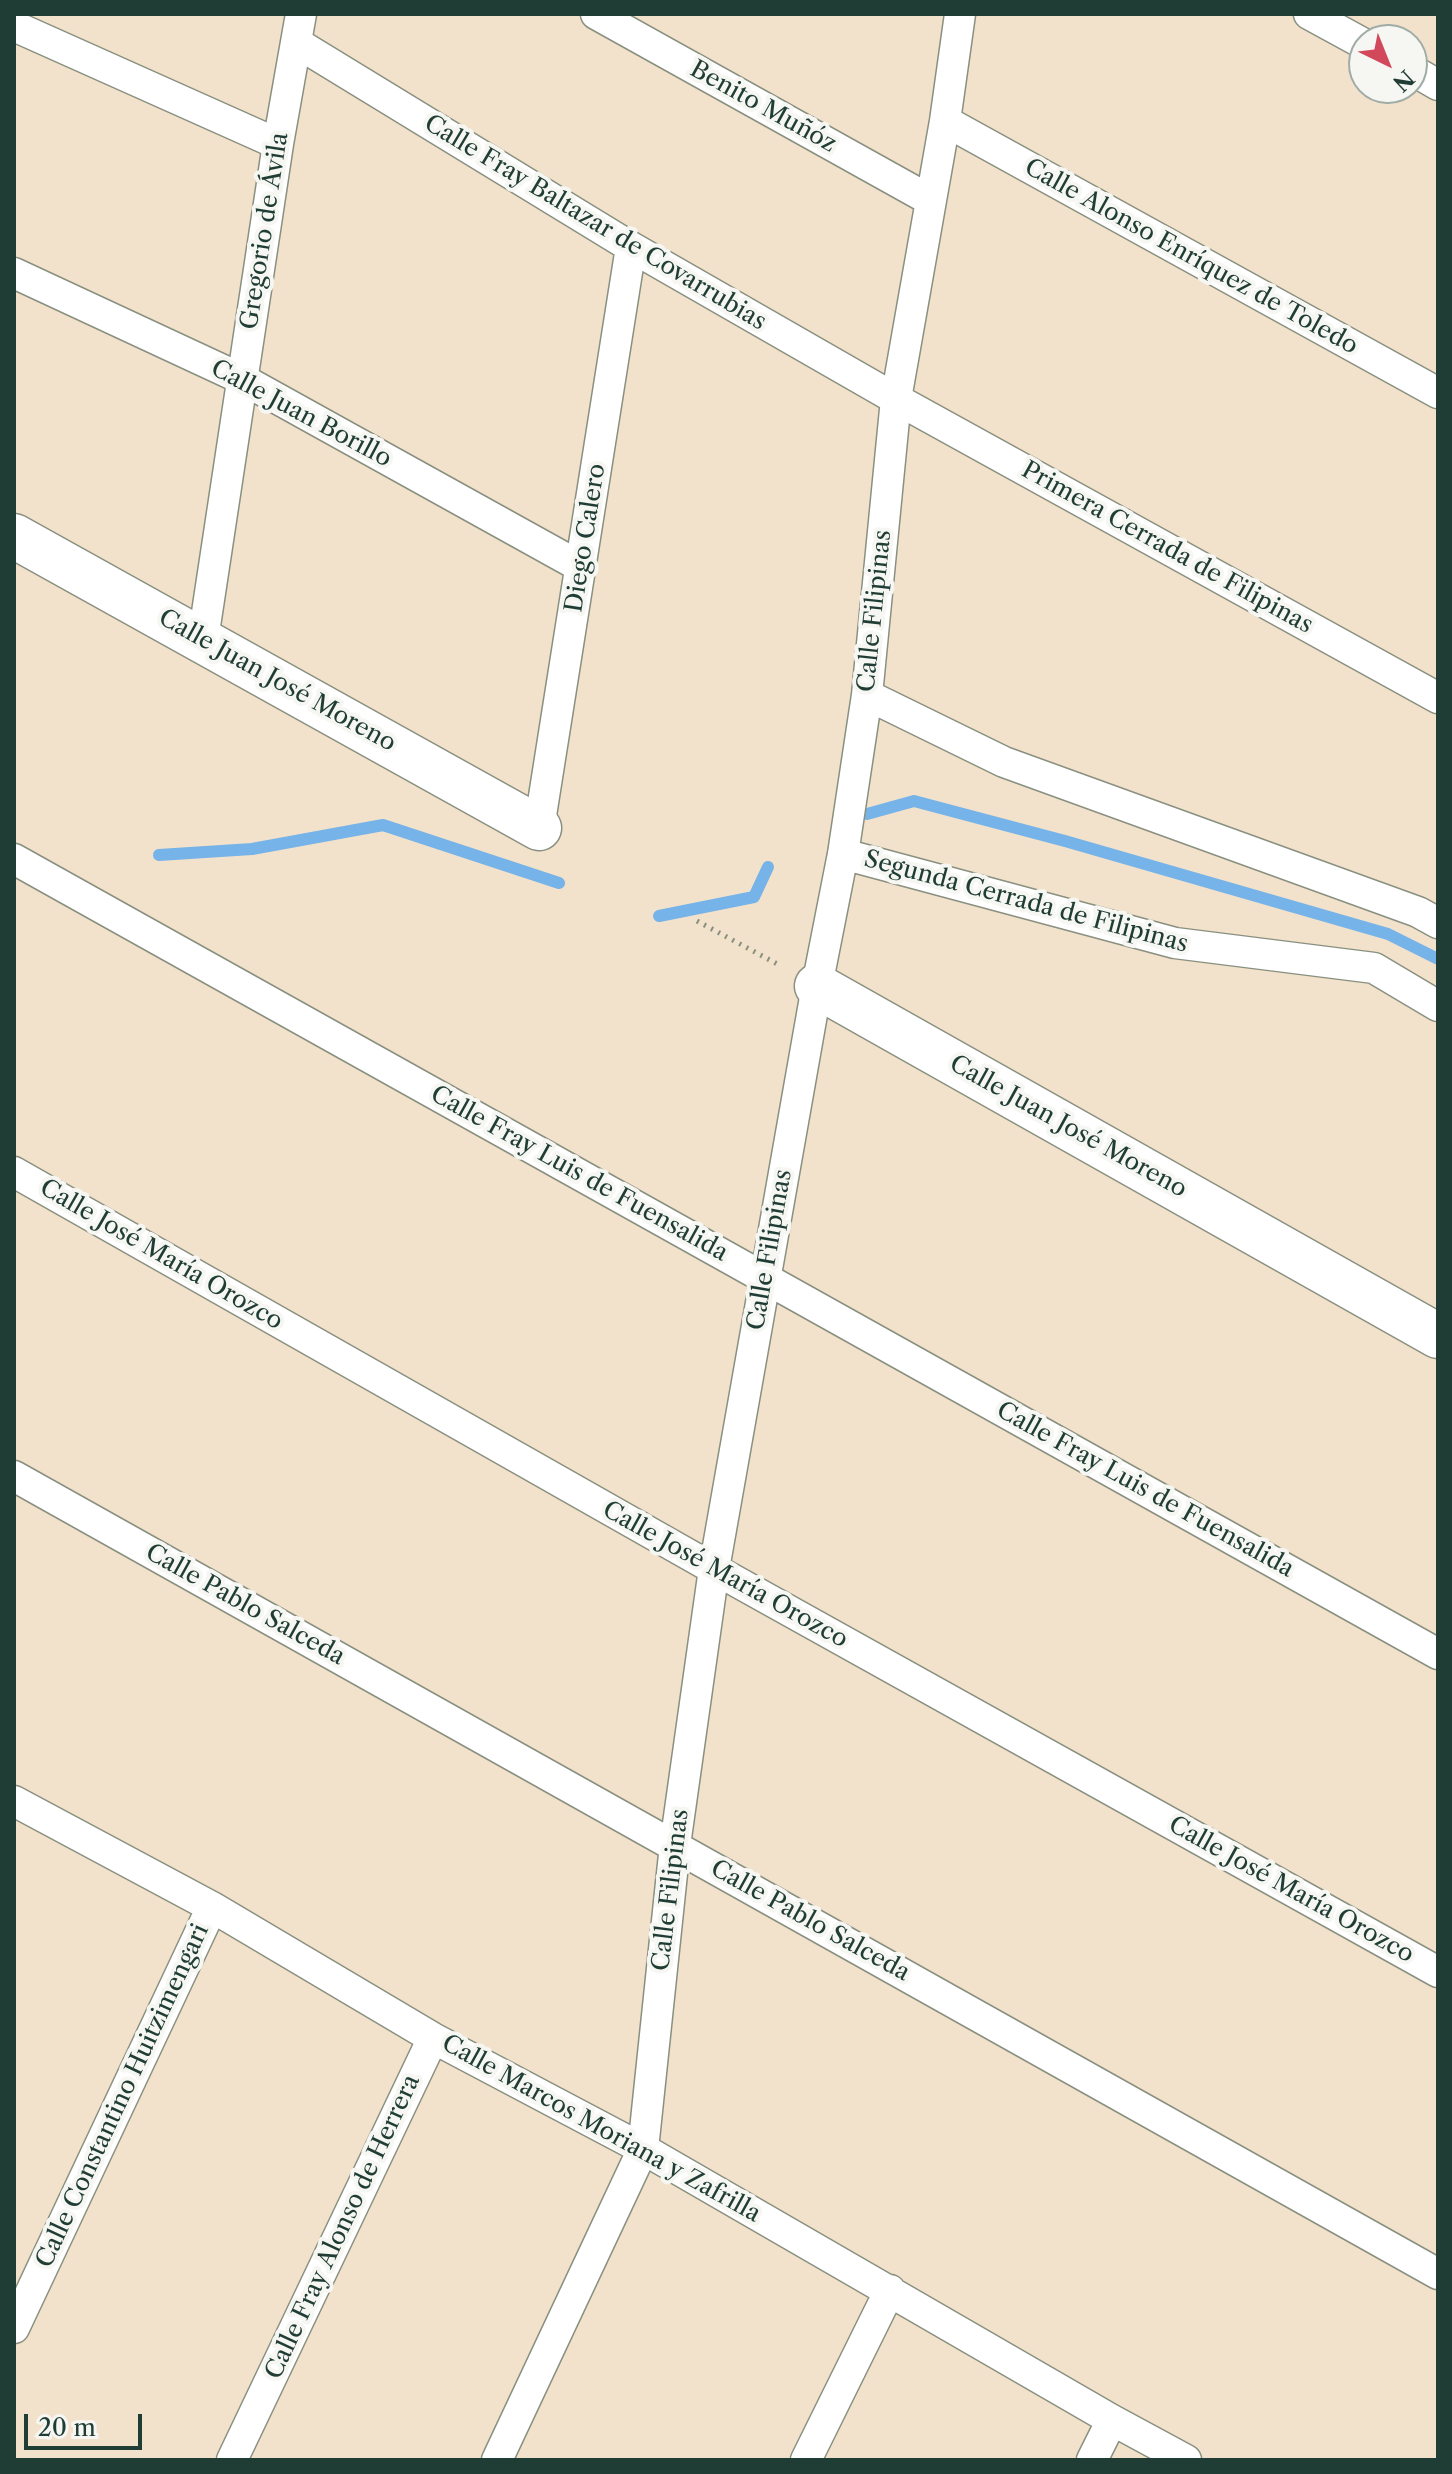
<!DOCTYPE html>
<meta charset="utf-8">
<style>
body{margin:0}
#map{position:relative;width:1452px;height:2474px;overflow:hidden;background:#f3e2cb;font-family:"Libre Caslon Text",serif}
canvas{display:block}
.frame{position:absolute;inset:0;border:16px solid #1f3d34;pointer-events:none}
.north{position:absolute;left:1348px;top:24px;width:80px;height:80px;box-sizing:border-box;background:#f6f6f2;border:2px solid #a0aca6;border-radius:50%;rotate:137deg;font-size:22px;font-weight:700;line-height:32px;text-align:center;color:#1f3d34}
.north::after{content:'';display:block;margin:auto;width:28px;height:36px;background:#d1495b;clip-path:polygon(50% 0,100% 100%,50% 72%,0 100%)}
.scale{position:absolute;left:24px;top:2414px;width:118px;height:36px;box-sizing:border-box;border:4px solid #1f3d34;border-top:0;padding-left:10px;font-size:24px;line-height:28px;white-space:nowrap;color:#1f3d34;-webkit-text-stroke:6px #f6f6f2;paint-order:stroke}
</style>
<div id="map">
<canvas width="1452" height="2474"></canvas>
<div class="frame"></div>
<div class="north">N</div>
<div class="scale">20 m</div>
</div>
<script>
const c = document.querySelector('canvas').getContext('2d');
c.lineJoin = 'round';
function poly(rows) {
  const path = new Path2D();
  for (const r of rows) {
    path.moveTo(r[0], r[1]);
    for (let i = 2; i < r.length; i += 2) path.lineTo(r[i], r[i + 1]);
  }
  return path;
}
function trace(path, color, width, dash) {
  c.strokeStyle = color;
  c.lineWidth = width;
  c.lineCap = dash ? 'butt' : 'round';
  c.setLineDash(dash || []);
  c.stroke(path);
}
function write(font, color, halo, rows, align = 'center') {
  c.font = font + ' "Libre Caslon Text",serif';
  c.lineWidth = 8;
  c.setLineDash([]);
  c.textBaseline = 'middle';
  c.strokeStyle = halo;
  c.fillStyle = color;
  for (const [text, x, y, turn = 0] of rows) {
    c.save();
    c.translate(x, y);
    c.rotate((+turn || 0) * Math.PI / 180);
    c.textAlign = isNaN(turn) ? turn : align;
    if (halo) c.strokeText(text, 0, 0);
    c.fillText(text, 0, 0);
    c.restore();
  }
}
const stream = poly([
 [867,814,914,801,1065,841,1388,934,1438,959],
 [159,855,252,849,383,825,559,883],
 [659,916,754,897,768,867]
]);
const path = poly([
 [697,921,781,966]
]);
const street = poly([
 [596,14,930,200],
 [1309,14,1364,44],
 [14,26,278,144],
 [297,43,631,247,896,399,1438,698],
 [1412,70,1438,85],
 [945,121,1438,393],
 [14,273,242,379,581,567],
 [203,639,278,144,301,14],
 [867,695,1004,762,1418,912,1438,923],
 [539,828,631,247],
 [843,854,1175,943,1374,968,1438,1006],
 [14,859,1438,1654],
 [14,1172,714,1569,1438,1972],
 [14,1476,1438,2274],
 [14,1801,212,1907,433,2038,643,2149,1112,2420,1186,2460],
 [14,2328,212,1907],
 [232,2460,433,2038],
 [497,2460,643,2149,675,1845,714,1569,817,986,843,854,867,695,896,399,945,121,960,14],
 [806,2460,890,2290],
 [1092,2460,1112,2420]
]);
const secondary = poly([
 [14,536,539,828],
 [817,986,1438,1336]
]);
const streetNames = [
 ["Benito Muñóz",763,107,29],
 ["Calle Fray Baltazar de Covarrubias",595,223,31],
 ["Gregorio de Ávila",265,231,-81],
 ["Calle Alonso Enríquez de Toledo",1191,257,29],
 ["Calle Juan Borillo",301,414,28],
 ["Diego Calero",586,538,-81],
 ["Primera Cerrada de Filipinas",1167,548,29],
 ["Calle Filipinas",875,611,-84],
 ["Calle Juan José Moreno",277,681,29],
 ["Segunda Cerrada de Filipinas",1026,902,15],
 ["Calle Juan José Moreno",1068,1127,29],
 ["Calle Fray Luis de Fuensalida",579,1174,29],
 ["Calle Filipinas",770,1250,-80],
 ["Calle José María Orozco",161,1255,30],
 ["Calle Fray Luis de Fuensalida",1145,1490,29],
 ["Calle José María Orozco",725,1575,29],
 ["Calle Pablo Salceda",245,1605,29],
 ["Calle Filipinas",671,1890,-83],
 ["Calle José María Orozco",1291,1890,29],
 ["Calle Pablo Salceda",810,1921,29],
 ["Calle Constantino Huitzimengari",123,2096,-65],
 ["Calle Marcos Moriana y Zafrilla",601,2129,29],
 ["Calle Fray Alonso de Herrera",343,2227,-65]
];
trace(stream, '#76b3e8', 12);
trace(street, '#899080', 33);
trace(secondary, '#899080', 47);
trace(path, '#899080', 5, [2, 6]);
trace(street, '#fff', 30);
trace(secondary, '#fff', 44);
write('24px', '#1f3d34', '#f6f6f2', streetNames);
</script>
